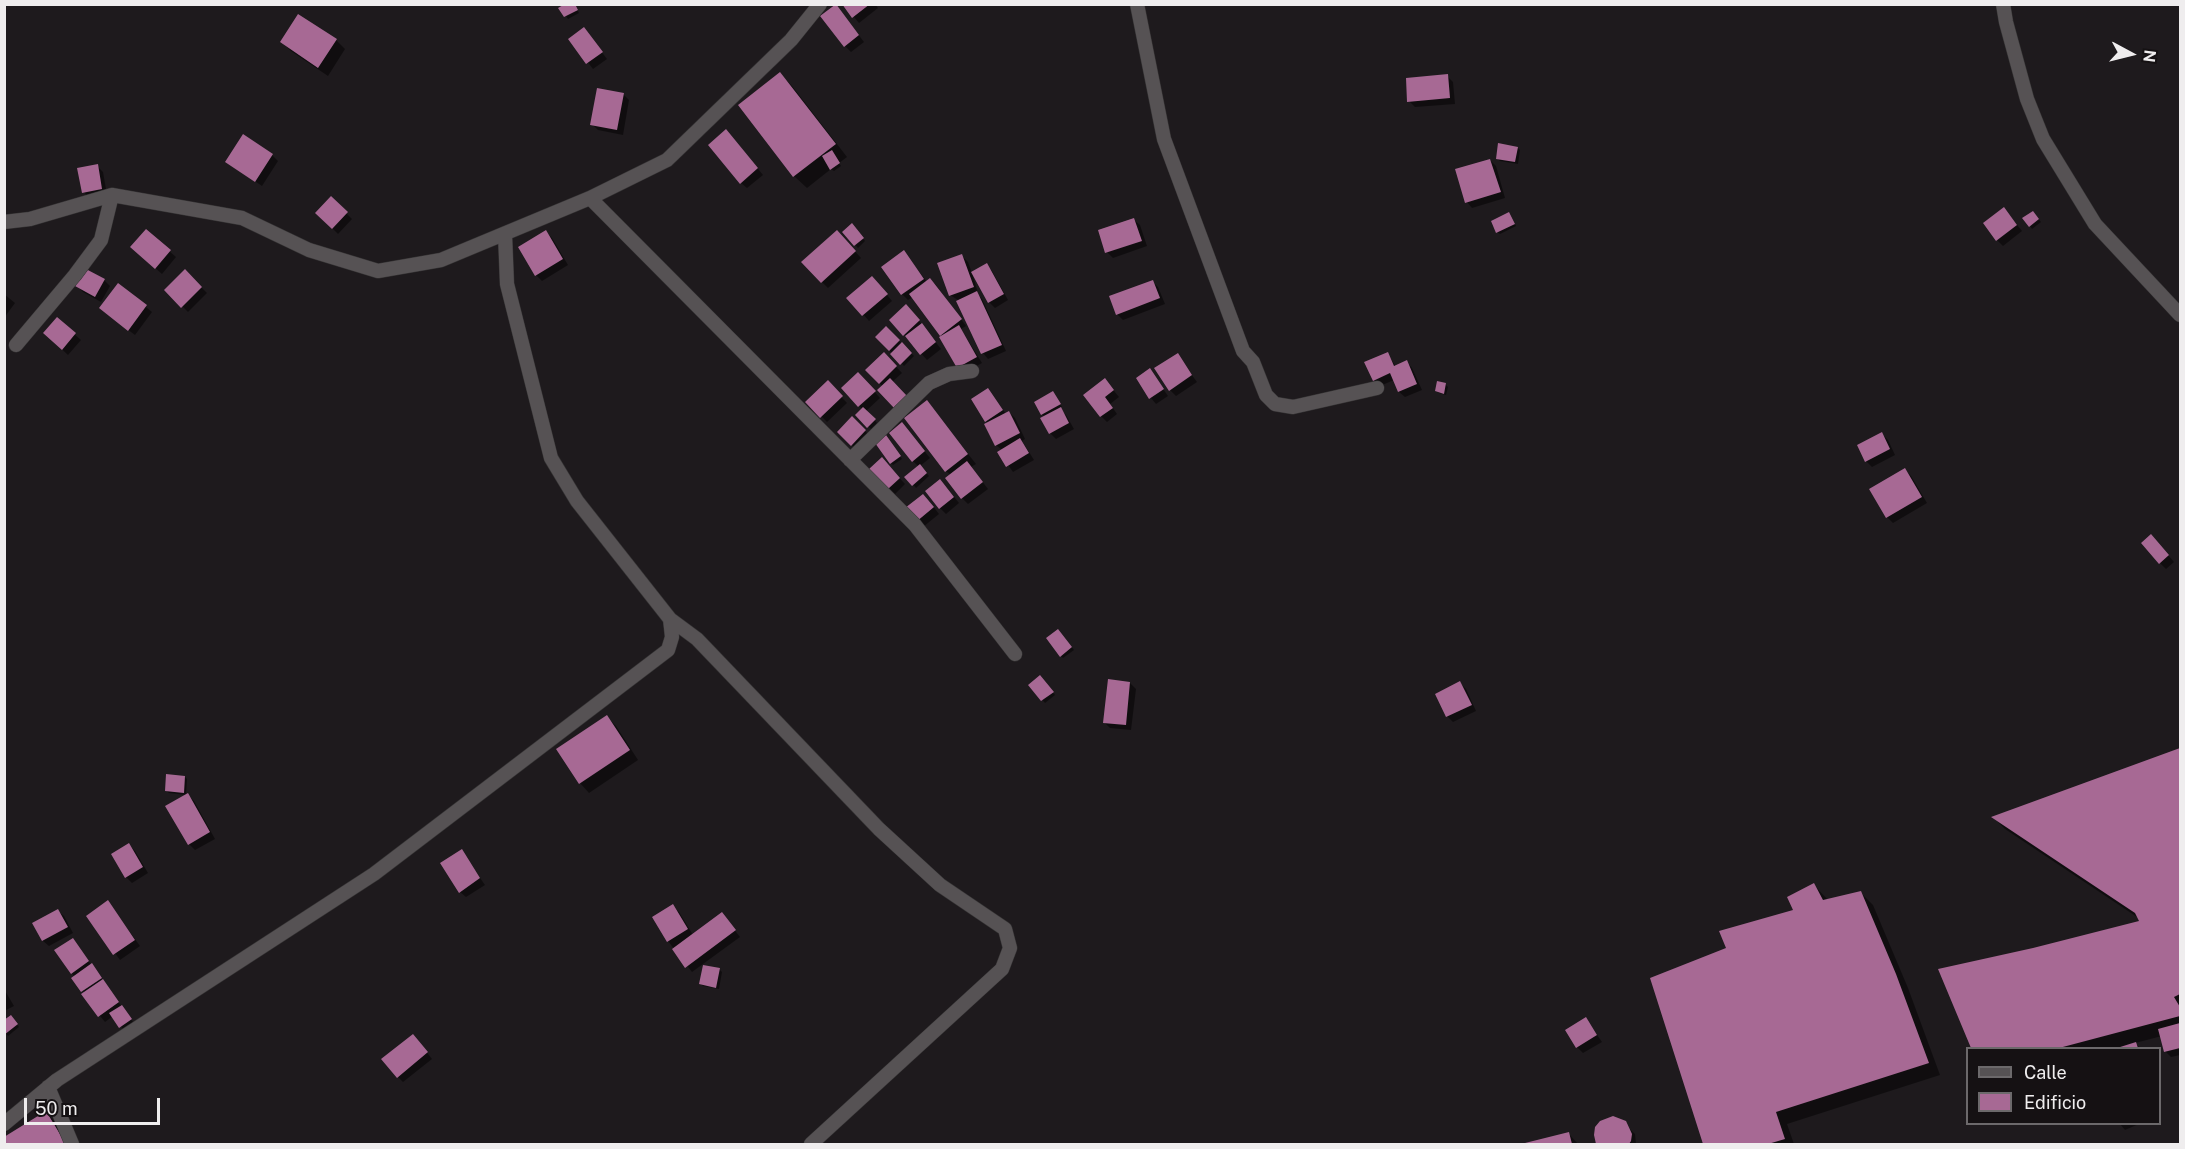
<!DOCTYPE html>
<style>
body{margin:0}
#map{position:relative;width:2185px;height:1149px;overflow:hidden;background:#1e1a1d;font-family:"Public Sans",sans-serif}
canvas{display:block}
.frame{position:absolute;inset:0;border:6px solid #efedee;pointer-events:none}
.legend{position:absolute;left:1966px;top:1047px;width:195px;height:78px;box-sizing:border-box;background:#151113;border:2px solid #6c696b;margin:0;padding:8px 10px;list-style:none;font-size:18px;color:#efedee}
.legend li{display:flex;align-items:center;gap:12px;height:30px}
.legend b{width:30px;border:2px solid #6c696b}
.north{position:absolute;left:2101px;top:24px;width:60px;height:60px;-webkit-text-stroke:4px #151113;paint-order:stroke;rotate:97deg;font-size:16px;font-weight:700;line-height:24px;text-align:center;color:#efedee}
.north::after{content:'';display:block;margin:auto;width:21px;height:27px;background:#efedee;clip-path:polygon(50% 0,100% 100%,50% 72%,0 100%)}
.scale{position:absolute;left:24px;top:1098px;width:136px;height:27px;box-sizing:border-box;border:3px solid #efedee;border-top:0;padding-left:8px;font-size:18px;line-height:21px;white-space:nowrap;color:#efedee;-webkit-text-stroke:4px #151113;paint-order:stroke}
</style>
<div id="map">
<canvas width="2185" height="1149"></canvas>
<div class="frame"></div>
<ul class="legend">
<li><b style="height:8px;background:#565254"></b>Calle</li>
<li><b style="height:16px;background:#a76994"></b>Edificio</li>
</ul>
<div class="north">N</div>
<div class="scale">50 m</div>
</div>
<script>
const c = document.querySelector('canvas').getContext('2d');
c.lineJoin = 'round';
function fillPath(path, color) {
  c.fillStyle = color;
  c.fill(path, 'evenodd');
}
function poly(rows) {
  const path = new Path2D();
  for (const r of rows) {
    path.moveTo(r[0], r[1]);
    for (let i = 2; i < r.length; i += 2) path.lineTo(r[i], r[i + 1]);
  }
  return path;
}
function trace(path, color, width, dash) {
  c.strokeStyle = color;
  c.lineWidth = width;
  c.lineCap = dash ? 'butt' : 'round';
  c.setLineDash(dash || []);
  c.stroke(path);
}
const shadow = poly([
 [574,4,579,13,568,19,561,9],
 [843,4,875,4,878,8,859,23],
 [841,12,864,42,851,52,845,46],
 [584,29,607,59,593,69,570,39],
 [336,40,345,49,328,76,291,51,282,42],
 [780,74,792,86,847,157,839,163,841,166,834,171,831,169,807,188,794,176],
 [1447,76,1453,82,1455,104,1415,107,1409,101],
 [623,94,629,100,623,135,598,130,592,124],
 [732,137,763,175,747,188,741,183],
 [1518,148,1520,150,1518,164,1500,161,1497,158],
 [272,155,278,161,262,186,227,162],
 [1490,160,1496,166,1505,198,1472,208,1467,202],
 [97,166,103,172,107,195,89,198,84,192],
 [331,198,352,219,338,234,317,213],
 [1509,214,1516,226,1500,234,1497,232],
 [2009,215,2022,231,2003,246,1997,240],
 [2035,215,2041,222,2032,229,2030,226],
 [1134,220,1140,225,1147,246,1113,258,1107,252],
 [852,225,865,241,858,248,844,232],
 [146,231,176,257,162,274,138,253],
 [546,232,552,238,568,265,542,281,536,275],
 [842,237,861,258,828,288,822,282],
 [904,252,927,282,930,280,936,285,966,326,961,329,982,363,964,373,943,337,913,297,908,300,902,294],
 [962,256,968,262,972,273,987,265,992,271,1008,300,995,308,989,302,974,275,973,276,978,293,977,294,982,299,1006,351,988,359,983,353,958,300,950,295],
 [185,271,207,293,188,312,166,290],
 [104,280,110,286,101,302,83,292,77,286],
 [1152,281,1158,287,1165,304,1123,320,1117,314],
 [878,284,892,301,869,321,849,298],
 [119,285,152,312,135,335,107,314],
 [4,294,15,303,4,318],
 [912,312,941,349,927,360,891,320],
 [57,319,81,340,68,355,45,333],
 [886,328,914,356,904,366,877,337],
 [884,354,902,373,892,382,883,387,868,370],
 [1388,354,1396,367,1407,362,1412,368,1422,390,1405,397,1399,392,1394,380,1380,386,1374,380],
 [1177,355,1197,382,1176,396,1170,390],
 [1150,370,1168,396,1156,404,1151,398],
 [864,380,880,398,866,411,877,423,871,429,857,415,863,410,843,388],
 [1105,380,1119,397,1110,404,1117,414,1107,422,1101,416],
 [828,383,847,403,827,422,807,402],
 [1445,384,1448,387,1446,395,1439,393,1436,391],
 [988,390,1006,414,1009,412,1015,418,1025,439,1022,441,1034,460,1013,472,999,452,1002,450,996,445,986,424,988,423,986,421],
 [1055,395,1062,407,1059,408,1066,415,1074,429,1056,439,1050,433,1045,417,1042,414],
 [927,402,976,464,971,467,988,489,968,504,962,498,951,475,946,471],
 [852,418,871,437,858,451,839,432],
 [907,430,930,458,920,466,929,476,916,488,907,477,919,467,913,461],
 [1882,434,1888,440,1895,455,1872,467,1866,461],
 [888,439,902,459,893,465,891,463],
 [882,459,905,484,895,494,871,469],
 [1905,470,1911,476,1927,503,1893,523,1887,517],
 [946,487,959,503,946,514,940,508],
 [929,501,939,514,923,527,917,521],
 [2157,542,2174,562,2166,569,2160,563],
 [1060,633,1074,650,1063,658,1061,656],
 [1042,679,1055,695,1045,703,1030,685],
 [1130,683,1136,689,1131,730,1110,728,1104,722],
 [1460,683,1466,689,1476,711,1453,722,1447,716],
 [607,717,616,726,638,760,589,793,580,783,558,749],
 [2180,750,2180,1055,2171,1057,2165,1051,2162,1036,2135,1043,2140,1048,1974,1048,2143,928,2140,919,2005,829,1993,817],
 [185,777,187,779,186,795,169,793,166,790],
 [188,795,194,801,215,839,195,850,189,844],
 [129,845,135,851,148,873,132,883,126,877],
 [461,851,485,885,466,897,460,892],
 [1814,885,1828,900,1861,893,1873,905,1908,988,1940,1075,1787,1124,1794,1144,1705,1144,1652,979,1728,949,1795,911],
 [108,902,140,946,120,960,88,916],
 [673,906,679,912,693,935,722,914,740,937,692,972,668,941],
 [58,911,64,916,73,933,49,946,43,941,34,924],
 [73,940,133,1022,123,1029,113,1016,105,1022,83,995,85,994,72,973],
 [719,969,722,972,719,989,703,986,701,984],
 [4,989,14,1006,4,1011],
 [13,1019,19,1027,8,1036,4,1031],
 [1586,1019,1602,1042,1583,1053,1577,1047],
 [418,1041,432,1059,403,1082,398,1077],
 [46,1113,55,1122,68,1144,4,1144,4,1139],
 [1619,1119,1635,1134,1636,1144,1598,1144,1596,1142],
 [2120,1124,2119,1124,2139,1124,2125,1130],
 [1569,1134,1578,1144,1524,1144]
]);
const building = poly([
 [565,4,575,4,578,10,564,17,558,8],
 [836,4,859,35,844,47,820,16],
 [842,4,870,4,852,18],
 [298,14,337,39,318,68,280,42],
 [584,27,603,52,586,64,568,39],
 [780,72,836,144,793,177,738,105],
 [1448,74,1450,98,1407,102,1406,78],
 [597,88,624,93,617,130,590,125],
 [726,129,758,168,740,184,708,145],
 [243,134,273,154,255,182,225,162],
 [1498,143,1518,147,1515,162,1496,159],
 [832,150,840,163,830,170,822,156],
 [1490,159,1501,192,1465,203,1455,169],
 [98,164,102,189,82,193,77,168],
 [331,196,348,212,332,229,315,213],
 [2004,207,2017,225,1996,241,1983,223],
 [2033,211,2039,219,2029,227,2022,218],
 [1509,212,1515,224,1496,233,1491,221],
 [1134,218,1142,241,1105,253,1098,230],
 [852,223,864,238,854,246,842,232],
 [146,229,171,250,155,269,130,247],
 [546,230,563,259,535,276,518,247],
 [837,230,856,251,821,283,801,262],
 [904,250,924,279,901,295,881,267],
 [962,254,974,287,949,296,937,263],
 [987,263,1004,294,988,303,971,272],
 [84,268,105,279,95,297,75,286],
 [185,269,202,287,181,308,164,290],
 [872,276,888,294,862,316,846,298],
 [930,278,962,319,940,336,909,294],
 [1153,280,1160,298,1116,315,1109,296],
 [118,283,147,305,128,331,99,308],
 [977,291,1002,345,981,354,956,301],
 [906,304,920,320,903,336,889,320],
 [57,317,76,333,62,350,43,333],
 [922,323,936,342,920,355,905,336],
 [959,325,977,357,957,368,939,337],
 [886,326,900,340,889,351,875,337],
 [902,342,912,353,900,365,890,354],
 [884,352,897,366,879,384,865,370],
 [1388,352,1394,366,1407,360,1417,384,1398,392,1390,373,1373,381,1364,362],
 [1178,353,1192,375,1169,391,1154,368],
 [1150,368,1164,389,1149,399,1136,378],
 [858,372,876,391,858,407,841,388],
 [890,378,907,396,894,408,877,390],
 [1105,378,1114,390,1105,397,1113,408,1100,417,1083,395],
 [828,380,843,396,820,418,805,402],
 [1437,381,1446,383,1444,394,1435,391],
 [988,388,1003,410,985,422,971,399],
 [1053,391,1061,404,1041,415,1034,402],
 [927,400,968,454,945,472,904,418],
 [863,407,876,419,867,428,855,415],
 [1061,407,1069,423,1049,434,1040,418],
 [1009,411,1020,433,995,446,984,424],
 [852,416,866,430,851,446,837,432],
 [902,422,925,451,912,462,889,433],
 [1882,432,1890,449,1865,462,1857,445],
 [886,435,901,456,890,464,875,443],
 [1020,438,1029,453,1006,467,997,452],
 [882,457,900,478,888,489,869,469],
 [967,461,983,482,961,499,945,478],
 [920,464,927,473,912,486,904,477],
 [1905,468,1922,497,1886,518,1869,489],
 [940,479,954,497,939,509,925,491],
 [923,494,934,507,916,522,905,508],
 [2151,534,2169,555,2159,564,2141,543],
 [1058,629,1072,647,1060,657,1046,638],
 [1040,675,1054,692,1041,701,1028,685],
 [1108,679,1130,682,1126,725,1103,723],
 [1460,681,1472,705,1446,717,1435,694],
 [607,715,630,750,579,784,556,749],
 [2180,748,2180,994,2174,997,2180,1007,2180,1016,2059,1048,1971,1048,1938,969,2033,948,2139,921,2135,913,1991,817],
 [166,774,185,776,184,793,165,791],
 [188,793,210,832,188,845,165,806],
 [129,843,143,867,125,878,111,854],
 [462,849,480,878,459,893,440,863],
 [1814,883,1823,900,1861,891,1896,974,1929,1063,1776,1112,1785,1139,1768,1144,1703,1144,1650,978,1726,948,1719,931,1793,910,1787,897],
 [108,900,135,940,113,955,86,916],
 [673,904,688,929,667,942,652,917],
 [58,909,68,927,42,941,32,923],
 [722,912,736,930,685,968,672,949],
 [73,938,89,961,71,974,54,950],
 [92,963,102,978,81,992,71,978],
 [703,965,720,968,716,988,699,984],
 [103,979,119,1002,98,1017,81,994],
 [122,1005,132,1019,119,1028,109,1013],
 [11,1015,18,1024,4,1035,4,1020],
 [1586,1017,1597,1035,1576,1048,1565,1030],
 [2180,1023,2180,1048,2164,1052,2158,1029],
 [413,1034,428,1052,397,1078,381,1059],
 [2136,1042,2138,1048,2117,1048],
 [46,1111,66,1144,4,1144,4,1137],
 [1613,1116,1626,1121,1632,1134,1631,1141,1629,1144,1596,1144,1594,1135,1595,1127,1600,1121],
 [1569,1132,1572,1144,1521,1144]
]);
const minor = poly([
 [1137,4,1164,139,1243,351,1253,362,1266,395,1275,404,1293,407,1377,388],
 [2003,4,2006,22,2027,99,2043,139,2095,224,2180,315],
 [590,198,915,525,1015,654],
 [4,222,30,219,112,195,242,218,309,250,378,271,441,260,590,198,667,160,791,40,820,4],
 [16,345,75,275,101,240,112,195],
 [850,460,929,383,949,374,972,371],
 [670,619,697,639,879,829,940,885,1005,929,1010,948,1002,969,811,1144],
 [48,1087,72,1144],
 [4,1124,57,1080,374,874,668,650,672,637,670,619,577,501,551,458,507,284,505,234]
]);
fillPath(shadow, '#0007');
fillPath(building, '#a76994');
trace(minor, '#363435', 15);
trace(minor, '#565254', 14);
</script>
